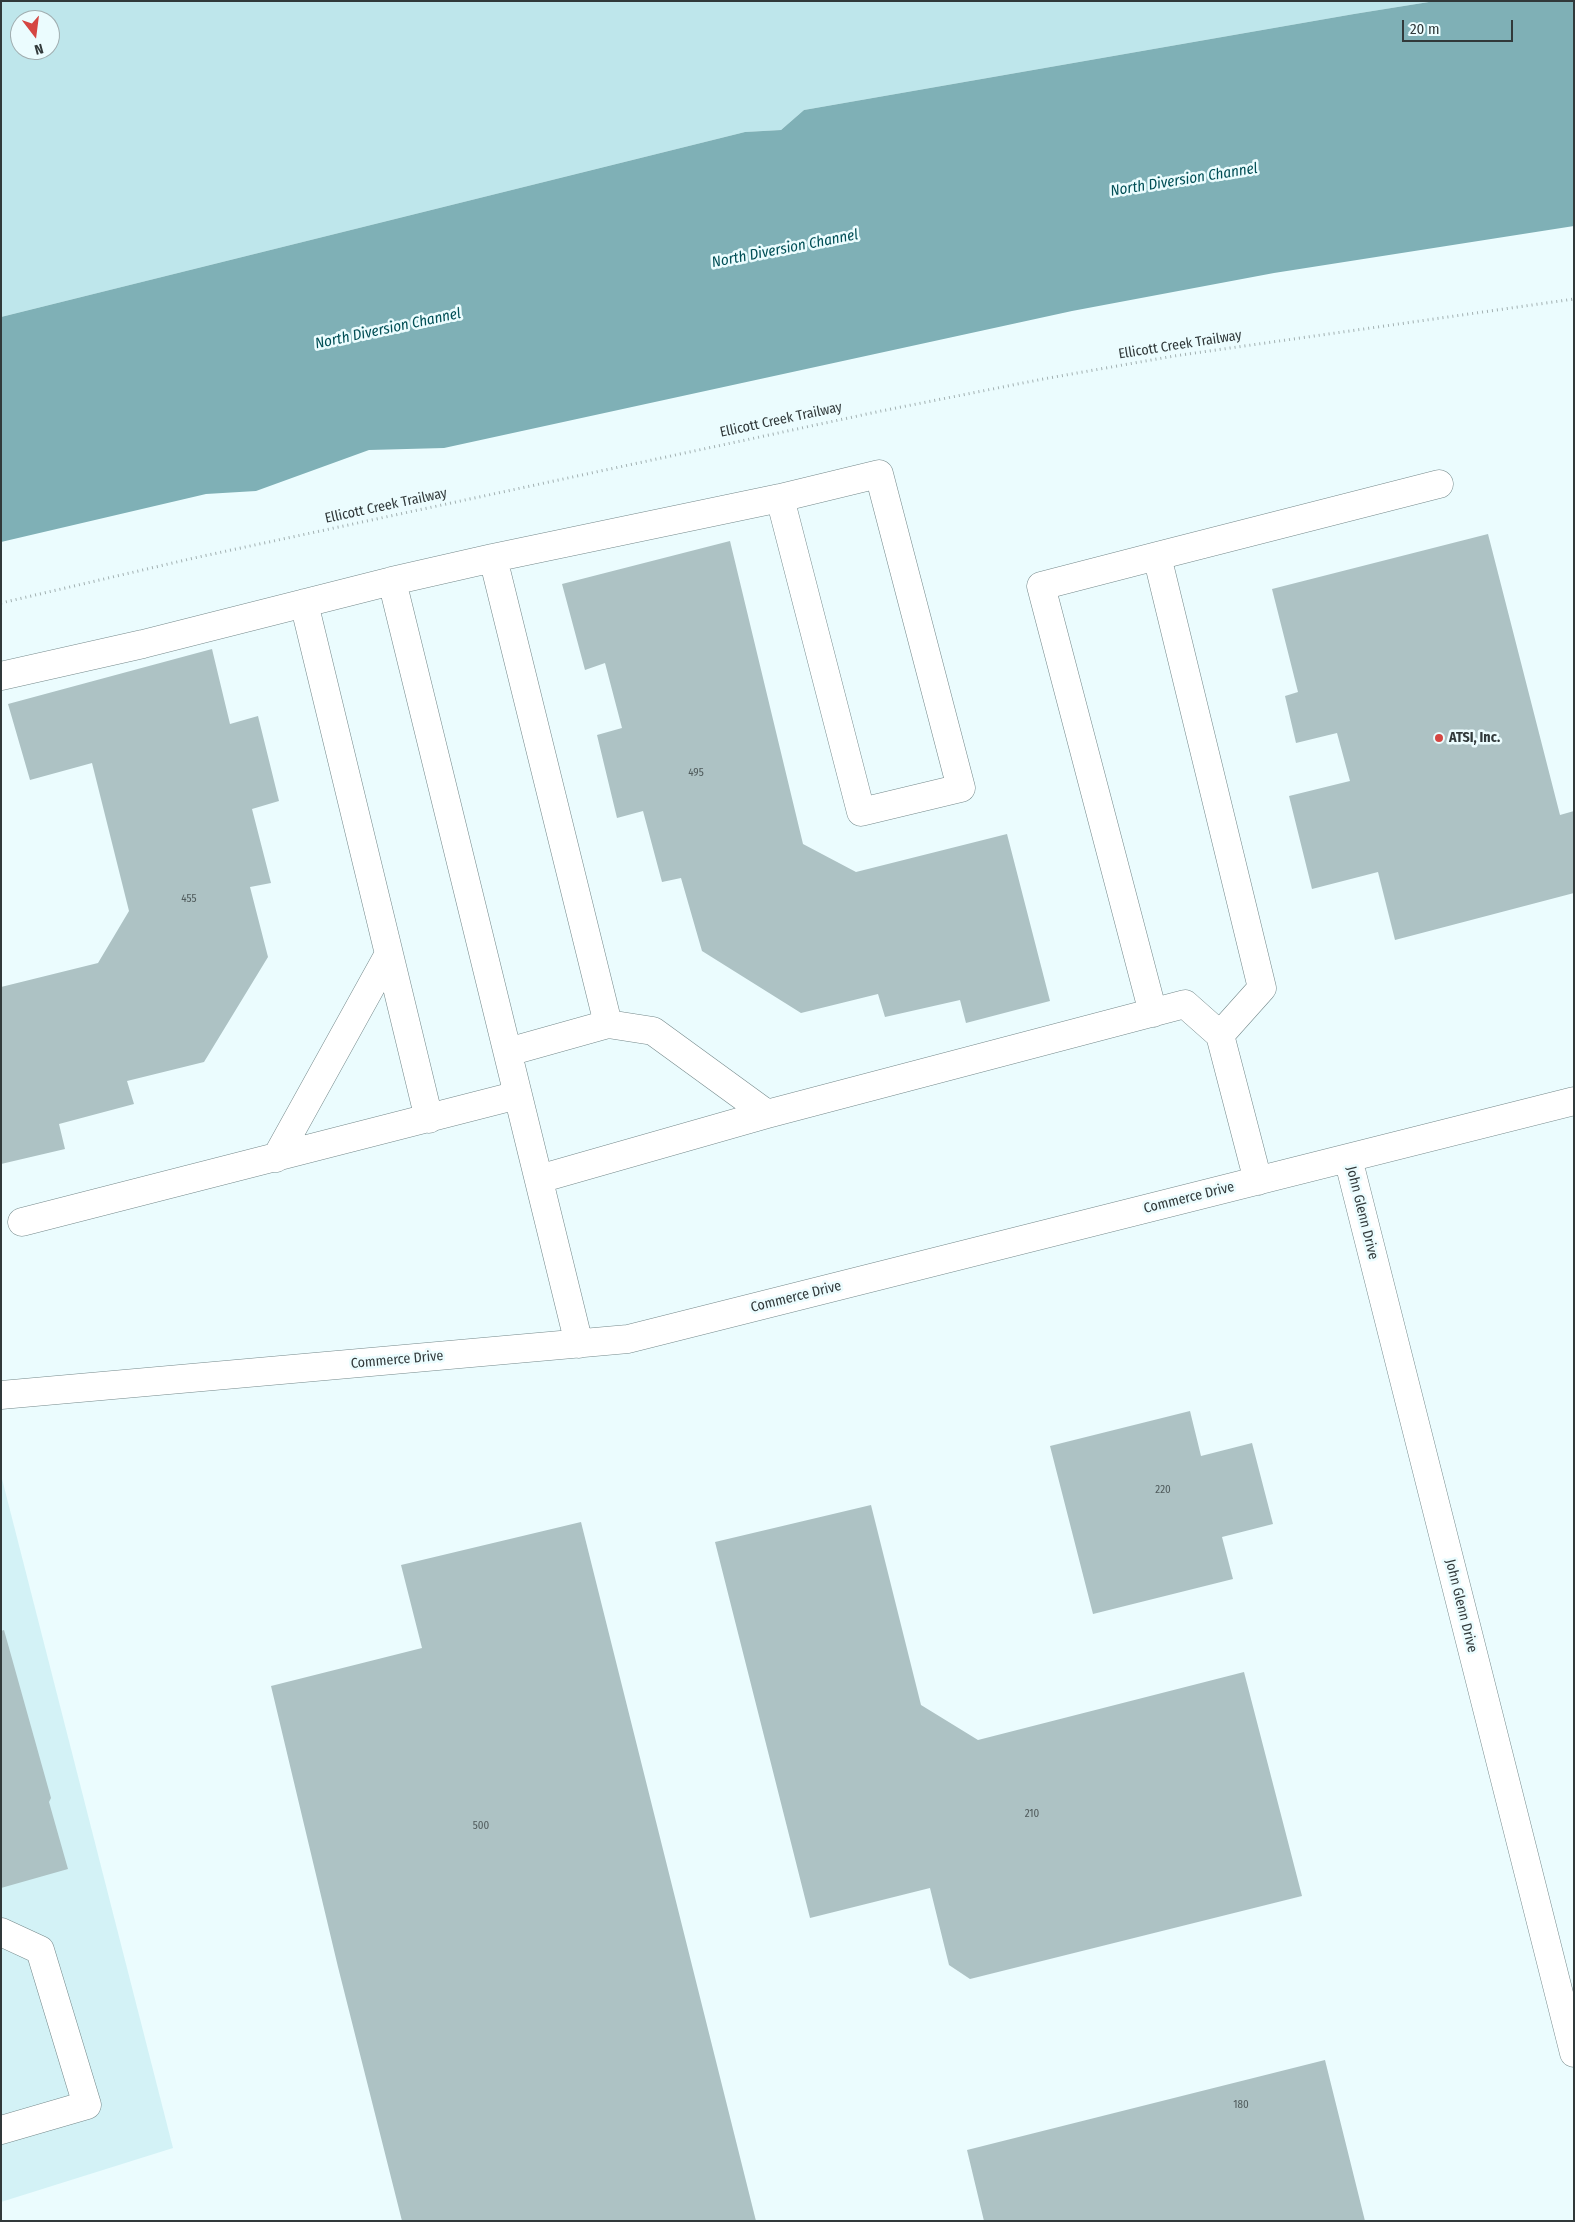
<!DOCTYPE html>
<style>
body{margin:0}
#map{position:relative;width:1575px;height:2222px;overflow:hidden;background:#ebfcfe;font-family:"Fira Sans Condensed",sans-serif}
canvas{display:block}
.frame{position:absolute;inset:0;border:2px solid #31393a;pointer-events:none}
.north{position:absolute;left:10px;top:10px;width:50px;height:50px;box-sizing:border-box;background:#ebfcfe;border:1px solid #a1aeb0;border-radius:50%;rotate:165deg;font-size:14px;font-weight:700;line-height:20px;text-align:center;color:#31393a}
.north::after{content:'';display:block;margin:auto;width:18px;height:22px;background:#d54642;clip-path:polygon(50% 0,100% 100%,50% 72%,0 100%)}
.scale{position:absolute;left:1402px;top:20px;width:111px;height:22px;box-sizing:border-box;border:2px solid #31393a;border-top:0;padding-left:6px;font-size:15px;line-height:18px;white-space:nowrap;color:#31393a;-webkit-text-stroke:4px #ebfcfe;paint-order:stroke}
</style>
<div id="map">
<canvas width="1575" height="2222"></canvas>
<div class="frame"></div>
<div class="north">N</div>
<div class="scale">20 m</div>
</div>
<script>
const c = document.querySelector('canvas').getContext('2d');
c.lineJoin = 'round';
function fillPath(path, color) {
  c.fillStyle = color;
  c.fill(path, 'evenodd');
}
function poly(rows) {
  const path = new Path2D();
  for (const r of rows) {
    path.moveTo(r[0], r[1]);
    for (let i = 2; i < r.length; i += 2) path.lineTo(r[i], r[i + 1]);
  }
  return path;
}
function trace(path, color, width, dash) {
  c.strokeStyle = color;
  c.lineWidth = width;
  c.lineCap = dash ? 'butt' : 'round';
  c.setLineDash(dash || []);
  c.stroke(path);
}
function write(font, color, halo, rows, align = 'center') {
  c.font = font + ' "Fira Sans Condensed",sans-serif';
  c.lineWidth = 5;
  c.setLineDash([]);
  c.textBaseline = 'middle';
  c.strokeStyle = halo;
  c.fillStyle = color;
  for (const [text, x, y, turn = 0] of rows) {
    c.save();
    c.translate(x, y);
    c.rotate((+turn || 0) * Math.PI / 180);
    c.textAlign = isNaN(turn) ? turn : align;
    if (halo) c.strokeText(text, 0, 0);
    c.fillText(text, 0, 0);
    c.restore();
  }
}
const built = poly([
 [1,1475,173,2148,1,2202]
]);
const green = poly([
 [1,1,1435,1,1354,14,804,110,781,130,745,132,1,317],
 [20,20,50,20,50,50,20,50]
]);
const water = poly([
 [1435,1,1574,1,1574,226,1274,273,1072,311,444,448,369,450,256,491,206,494,1,542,1,317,745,132,781,130,804,110,1354,14]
]);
const building = poly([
 [1488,534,1560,815,1574,811,1574,893,1395,940,1378,872,1312,889,1289,796,1350,781,1337,733,1296,743,1285,696,1298,692,1272,589],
 [730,541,803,844,856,872,1007,834,1050,1001,966,1023,960,1000,885,1017,878,994,801,1013,702,951,681,878,662,882,643,811,617,818,597,735,622,728,605,663,585,670,562,584],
 [212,649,230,724,258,716,279,801,252,809,271,883,250,887,268,957,204,1062,127,1081,134,1104,59,1124,65,1149,1,1164,1,987,98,963,129,911,92,763,30,780,8,704],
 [1190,1411,1201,1456,1252,1443,1273,1524,1222,1537,1233,1579,1093,1614,1050,1446],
 [871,1505,921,1705,978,1740,1244,1672,1302,1896,970,1979,949,1965,930,1888,810,1918,715,1542],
 [581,1522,756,2221,402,2221,338,1967,271,1686,422,1648,401,1565],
 [4,1630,51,1798,49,1802,68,1869,1,1888,1,1631],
 [1325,2060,1365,2221,984,2221,967,2150]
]);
const path = poly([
 [1,603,194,558,881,411,1043,379,1174,356,1574,299]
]);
const minor = poly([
 [392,581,493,558],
 [304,603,429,1119],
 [1,676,143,644,392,581,579,1344],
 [1153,1013,1041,586,1157,556],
 [608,1024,493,558,780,498,879,474,961,788,861,812,780,498],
 [1220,1035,1262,988,1157,556,1439,484],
 [508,1052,608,1024,653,1031,767,1114],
 [276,1158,389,954],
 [1348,1158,1574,2053],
 [539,1179,767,1114,1185,1004,1220,1035,1258,1181],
 [22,1222,518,1095],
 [1,1395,628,1339,1574,1101],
 [1,1932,40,1950,87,2105,1,2130]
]);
const markers = [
 [1439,738,5,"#d54642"]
];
const numberNames = [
 ["495",696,773],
 ["455",189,899],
 ["220",1163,1490],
 ["210",1032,1814],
 ["500",481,1826],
 ["180",1241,2105]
];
const streetNames = [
 ["Ellicott Creek Trailway",1180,345,-9],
 ["Ellicott Creek Trailway",781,420,-12],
 ["Ellicott Creek Trailway",386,506,-12],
 ["Commerce Drive",1189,1198,-14],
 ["John Glenn Drive",1362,1213,76],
 ["Commerce Drive",796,1297,-14],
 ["Commerce Drive",397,1360,-5],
 ["John Glenn Drive",1461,1606,76]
];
const poiNames = [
 ["ATSI, Inc.",1449,738]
];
const waterNames = [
 ["North Diversion Channel",1184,180,-9],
 ["North Diversion Channel",785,249,-11],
 ["North Diversion Channel",388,329,-12]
];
fillPath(built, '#d3f2f6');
fillPath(green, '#bee6eb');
fillPath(water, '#7fb0b6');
fillPath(building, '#adc2c4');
trace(minor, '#75898b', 29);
trace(path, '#a2b0b1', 3, [1, 4]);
trace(minor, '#fff', 28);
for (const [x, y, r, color] of markers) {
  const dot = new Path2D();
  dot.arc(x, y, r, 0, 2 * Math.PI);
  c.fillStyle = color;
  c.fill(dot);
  trace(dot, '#ebfcfe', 2);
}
write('11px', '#505b5c', null, numberNames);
write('14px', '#31393a', '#ebfcfe', streetNames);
write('bold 14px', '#31393a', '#ebfcfe', poiNames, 'left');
write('italic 15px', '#004e55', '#ebfcfe', waterNames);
</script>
